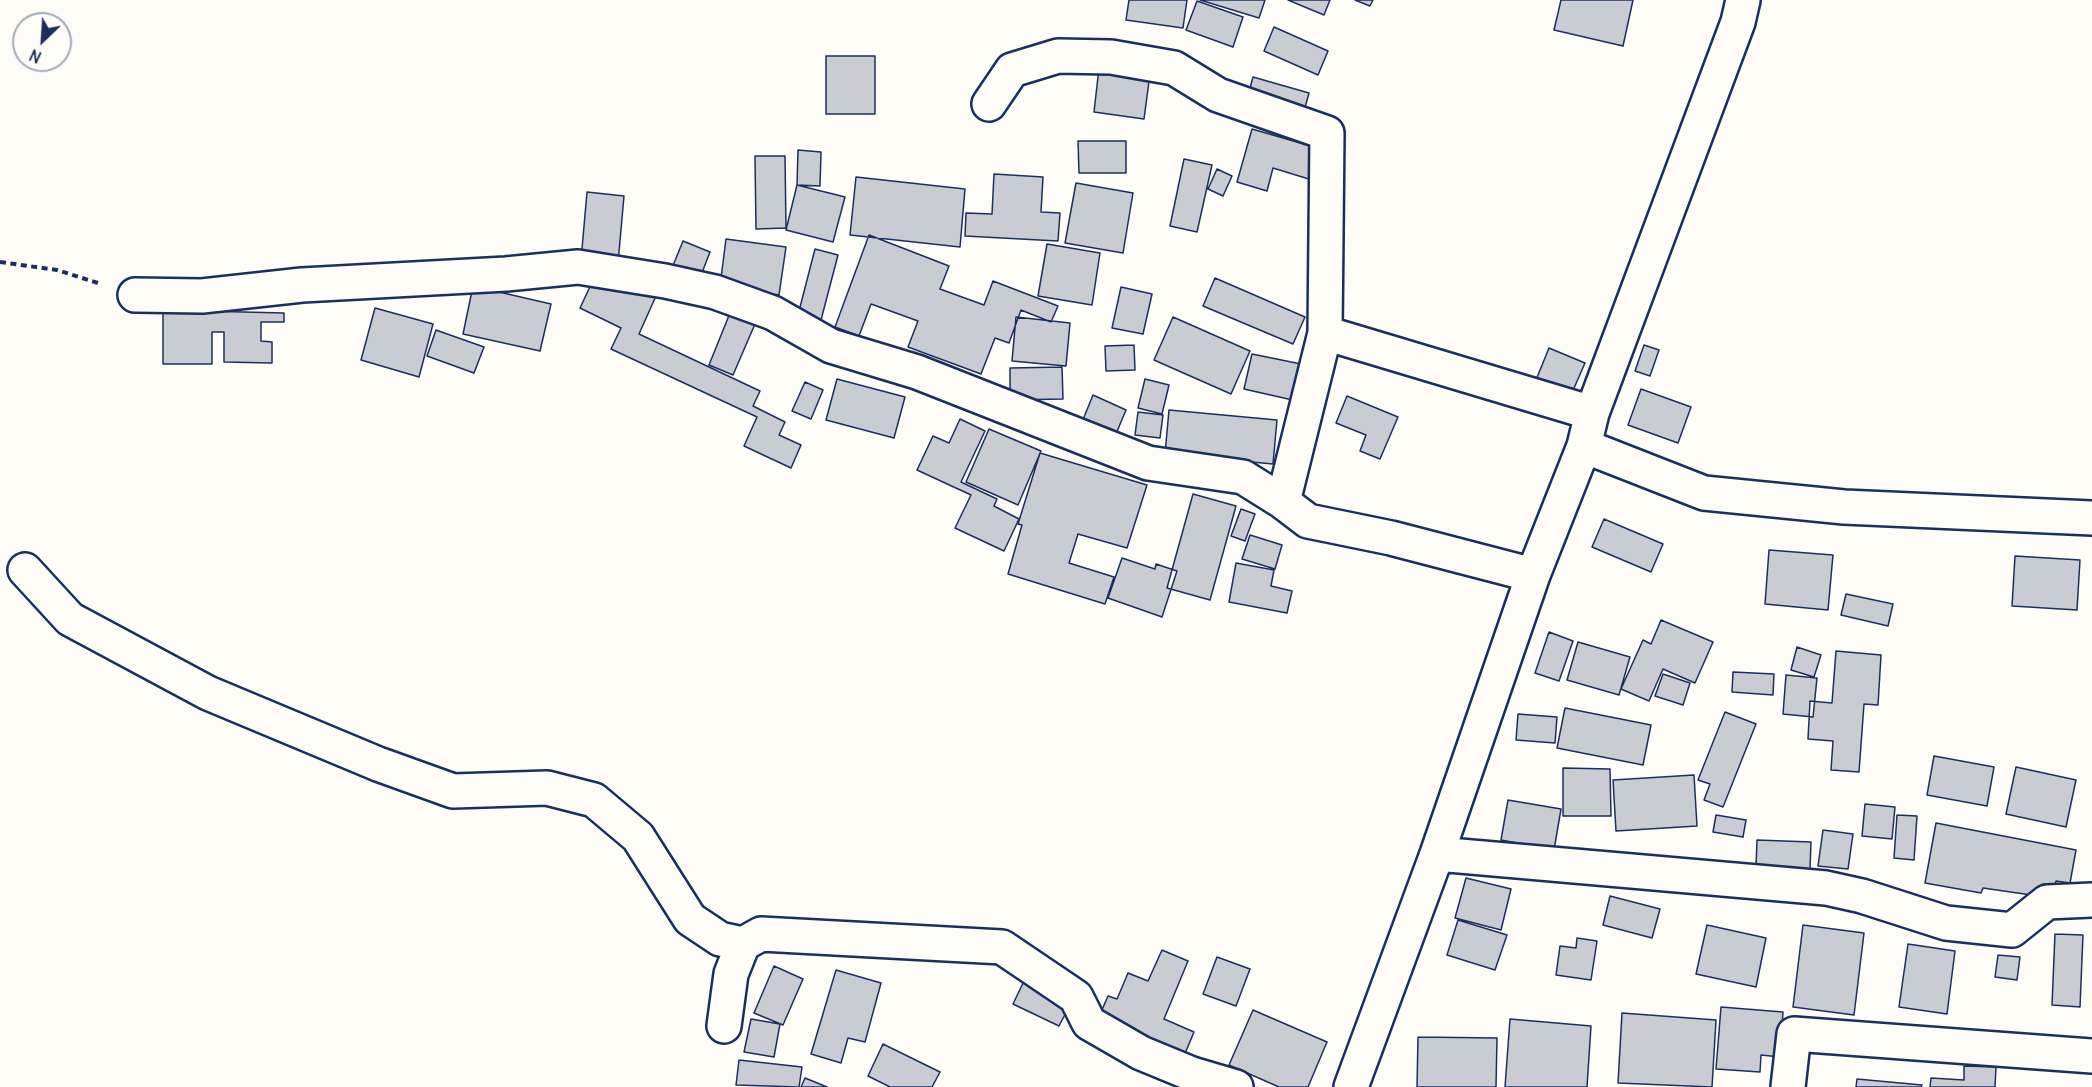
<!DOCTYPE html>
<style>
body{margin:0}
#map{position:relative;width:2092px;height:1087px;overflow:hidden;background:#fdfcf7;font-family:Delius,sans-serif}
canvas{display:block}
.north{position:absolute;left:12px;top:12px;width:60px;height:60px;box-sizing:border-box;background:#fdfcf7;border:2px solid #a3aaba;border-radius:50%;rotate:205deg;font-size:16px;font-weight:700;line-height:24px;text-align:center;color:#1b2f5e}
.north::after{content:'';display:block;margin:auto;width:21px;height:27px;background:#1b2f5e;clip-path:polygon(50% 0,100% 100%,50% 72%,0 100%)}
</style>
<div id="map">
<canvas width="2092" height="1087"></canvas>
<div class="north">N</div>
</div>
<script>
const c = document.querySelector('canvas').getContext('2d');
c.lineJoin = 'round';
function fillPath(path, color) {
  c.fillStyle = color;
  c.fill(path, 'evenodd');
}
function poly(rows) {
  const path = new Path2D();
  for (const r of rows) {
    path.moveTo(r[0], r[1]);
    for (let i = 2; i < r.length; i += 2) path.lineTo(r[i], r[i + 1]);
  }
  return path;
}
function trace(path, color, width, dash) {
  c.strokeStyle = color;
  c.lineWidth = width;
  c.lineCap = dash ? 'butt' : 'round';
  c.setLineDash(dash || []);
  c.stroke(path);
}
const building = poly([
 [1129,0,1187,0,1183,28,1126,20,1129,0],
 [1200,0,1265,0,1259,18,1200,0],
 [1288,0,1330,0,1324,15,1288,0],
 [1355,0,1373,0,1370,6,1355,0],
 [1561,0,1633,0,1623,46,1554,30,1561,0],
 [1197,1,1243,17,1233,47,1186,30,1197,1],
 [1274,27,1328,51,1318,75,1264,51,1274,27],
 [826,56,875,56,875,114,826,114,826,56],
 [1099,68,1150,74,1144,119,1094,112,1099,68],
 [1253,77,1309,93,1303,115,1247,99,1253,77],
 [1252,129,1321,149,1312,180,1273,168,1267,191,1237,182,1252,129],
 [1078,141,1126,141,1126,173,1079,173,1078,141],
 [798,150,821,152,820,186,797,185,798,150],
 [755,156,785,156,786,228,756,229,755,156],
 [1184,159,1212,165,1197,232,1170,226,1184,159],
 [1217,169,1232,176,1223,196,1208,189,1217,169],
 [994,174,1043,177,1041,212,1060,213,1058,241,965,236,966,213,992,214,994,174],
 [856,177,965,189,960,247,850,235,856,177],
 [1076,183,1133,193,1123,253,1065,243,1076,183],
 [797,185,845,197,833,242,786,230,797,185],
 [587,192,624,196,618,263,581,260,587,192],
 [869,235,949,266,940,289,984,305,993,281,1058,306,1051,322,1021,310,1009,343,995,338,981,374,908,347,918,321,871,304,859,336,835,327,869,235],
 [726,239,786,247,779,295,720,286,726,239],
 [683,241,710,252,700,278,672,268,683,241],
 [1047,244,1100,253,1092,305,1038,296,1047,244],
 [815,249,838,255,821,320,798,315,815,249],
 [595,276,630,292,633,286,656,296,639,334,760,391,753,406,785,422,779,435,801,445,791,468,744,446,757,417,611,349,621,328,580,308,595,276],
 [1215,278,1305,317,1293,344,1203,306,1215,278],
 [473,286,551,304,540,351,463,334,473,286],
 [1121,287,1152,294,1143,334,1112,328,1121,287],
 [375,308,433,324,419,377,361,360,375,308],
 [163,310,284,313,284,322,261,322,261,341,272,342,272,363,224,362,224,332,212,332,212,364,163,364,163,310],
 [730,313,755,324,733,375,709,365,730,313],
 [1016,317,1070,323,1066,366,1012,361,1016,317],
 [1173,317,1250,351,1231,394,1154,360,1173,317],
 [436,330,484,347,474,373,427,356,436,330],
 [1134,345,1135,370,1106,371,1105,346,1134,345],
 [1644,345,1659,350,1650,376,1635,371,1644,345],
 [1549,348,1585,363,1571,395,1536,380,1549,348],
 [1252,354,1306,365,1297,401,1244,389,1252,354],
 [1062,367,1063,399,1010,400,1010,368,1062,367],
 [837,379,905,397,894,438,826,420,837,379],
 [1145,379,1169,385,1162,414,1138,408,1145,379],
 [805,382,823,390,811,419,792,411,805,382],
 [1641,389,1691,407,1678,443,1628,425,1641,389],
 [1093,395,1126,410,1113,441,1080,427,1093,395],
 [1347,396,1398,417,1380,459,1360,451,1366,435,1336,423,1347,396],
 [1169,410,1277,420,1273,464,1165,454,1169,410],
 [1138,412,1163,415,1160,438,1135,435,1138,412],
 [960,419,985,431,961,482,997,499,994,506,1019,519,1004,551,955,528,971,495,917,470,933,436,949,443,960,419],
 [989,429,1041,451,1018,505,966,482,989,429],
 [1040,453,1147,485,1127,548,1078,534,1069,563,1114,577,1105,604,1008,574,1022,525,1018,524,1040,453],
 [1193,494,1236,506,1210,600,1167,588,1193,494],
 [1241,509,1255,514,1245,541,1231,536,1241,509],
 [1604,519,1663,544,1651,572,1592,547,1604,519],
 [1250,535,1282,545,1275,569,1242,559,1250,535],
 [1769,550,1833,555,1828,610,1765,604,1769,550],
 [2015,556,2080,560,2077,610,2012,606,2015,556],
 [1122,558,1155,569,1156,564,1177,571,1162,617,1108,598,1122,558],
 [1236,563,1274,570,1271,586,1292,591,1287,613,1229,602,1236,563],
 [1846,594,1893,604,1888,626,1841,615,1846,594],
 [1661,620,1713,642,1695,683,1663,669,1649,701,1621,689,1643,640,1651,644,1661,620],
 [1549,632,1573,641,1559,681,1535,673,1549,632],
 [1578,642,1630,657,1619,695,1567,680,1578,642],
 [1797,647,1821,655,1814,677,1791,670,1797,647],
 [1836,651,1881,655,1878,705,1864,704,1859,772,1831,770,1833,741,1808,739,1810,701,1832,703,1836,651],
 [1733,672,1774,674,1773,695,1732,692,1733,672],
 [1663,674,1690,683,1683,705,1655,696,1663,674],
 [1786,675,1817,678,1813,717,1783,714,1786,675],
 [1565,708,1651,725,1643,765,1557,748,1565,708],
 [1725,712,1756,724,1723,807,1704,800,1710,784,1698,780,1725,712],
 [1518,714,1557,717,1555,743,1516,740,1518,714],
 [1934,756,1994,767,1987,806,1927,795,1934,756],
 [2016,767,2076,780,2066,827,2006,814,2016,767],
 [1563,768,1610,769,1611,816,1563,816,1563,768],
 [1694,775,1697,826,1616,831,1613,780,1694,775],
 [1508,800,1561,809,1554,850,1501,840,1508,800],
 [1865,804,1895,807,1892,839,1862,836,1865,804],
 [1716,815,1746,820,1743,837,1713,832,1716,815],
 [1897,815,1917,816,1914,860,1894,858,1897,815],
 [1936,823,2076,850,2070,883,2056,881,2052,898,1983,888,1981,893,1925,883,1936,823],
 [1823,830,1853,834,1848,869,1818,866,1823,830],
 [1757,840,1811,842,1810,869,1756,866,1757,840],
 [1466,878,1511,889,1501,930,1455,918,1466,878],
 [1610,896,1660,909,1652,938,1603,925,1610,896],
 [1458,920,1507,935,1495,970,1447,955,1458,920],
 [1707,925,1766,938,1756,987,1696,974,1707,925],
 [1803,925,1864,933,1854,1015,1793,1007,1803,925],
 [2055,934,2083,935,2080,1007,2052,1005,2055,934],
 [1577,938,1597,941,1591,980,1556,975,1560,946,1576,948,1577,938],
 [1908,944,1955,951,1947,1014,1899,1007,1908,944],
 [1162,950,1188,961,1164,1019,1194,1032,1184,1056,1098,1019,1108,996,1117,999,1128,973,1148,981,1162,950],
 [1998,955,2020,957,2017,980,1995,977,1998,955],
 [1217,957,1250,969,1236,1006,1203,994,1217,957],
 [774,966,803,979,783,1025,754,1013,774,966],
 [836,970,881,983,865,1042,848,1038,841,1063,811,1054,836,970],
 [1024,981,1070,1005,1059,1026,1013,1004,1024,981],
 [1721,1007,1783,1012,1780,1057,1761,1055,1760,1072,1716,1069,1721,1007],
 [1253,1010,1327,1042,1308,1087,1279,1087,1229,1065,1253,1010],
 [1622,1013,1716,1020,1712,1087,1618,1083,1622,1013],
 [751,1019,780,1024,774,1057,744,1052,751,1019],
 [1510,1019,1591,1026,1587,1087,1505,1087,1510,1019],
 [1418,1037,1497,1038,1496,1087,1417,1087,1418,1037],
 [883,1044,940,1072,932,1087,890,1087,868,1076,883,1044],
 [739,1060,802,1067,799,1087,736,1085,739,1060],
 [1964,1066,1996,1067,1995,1087,1930,1087,1931,1078,1964,1080,1964,1066],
 [805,1078,827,1087,801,1087,805,1078],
 [1857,1079,1922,1085,1921,1087,1856,1087,1857,1079]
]);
const path = poly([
 [0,262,57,270,101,284]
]);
const minor = poly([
 [989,104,1012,70,1058,56,1111,57,1174,68,1218,95,1327,133,1325,333,1283,502],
 [135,295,202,296,302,285,506,274,578,267,665,281,715,292,773,313,831,346,917,372,1148,463,1243,477,1283,502,1308,521,1391,538,1533,575],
 [1325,333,1592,413],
 [1584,446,1704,493,1844,507,2092,518],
 [25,570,70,619,208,693,378,764,453,791,547,788,594,800,638,837,690,919,720,939,743,944],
 [1437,854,1826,888,1862,896,1946,923,2012,930,2047,902,2092,900],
 [724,1026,731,974,743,944,761,934,1002,947,1076,997,1089,1023,1141,1053,1192,1074,1236,1087],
 [1351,1087,1437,854,1533,575,1584,446,1592,413,1738,22,1743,0],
 [1788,1087,1794,1034,2092,1056]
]);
fillPath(building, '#c9ccd3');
trace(building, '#1b2f5e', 1.5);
trace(minor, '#1b2f5e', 38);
trace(path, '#1b2f5e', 4, [6, 4.5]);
trace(minor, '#fdfcf7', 33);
</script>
